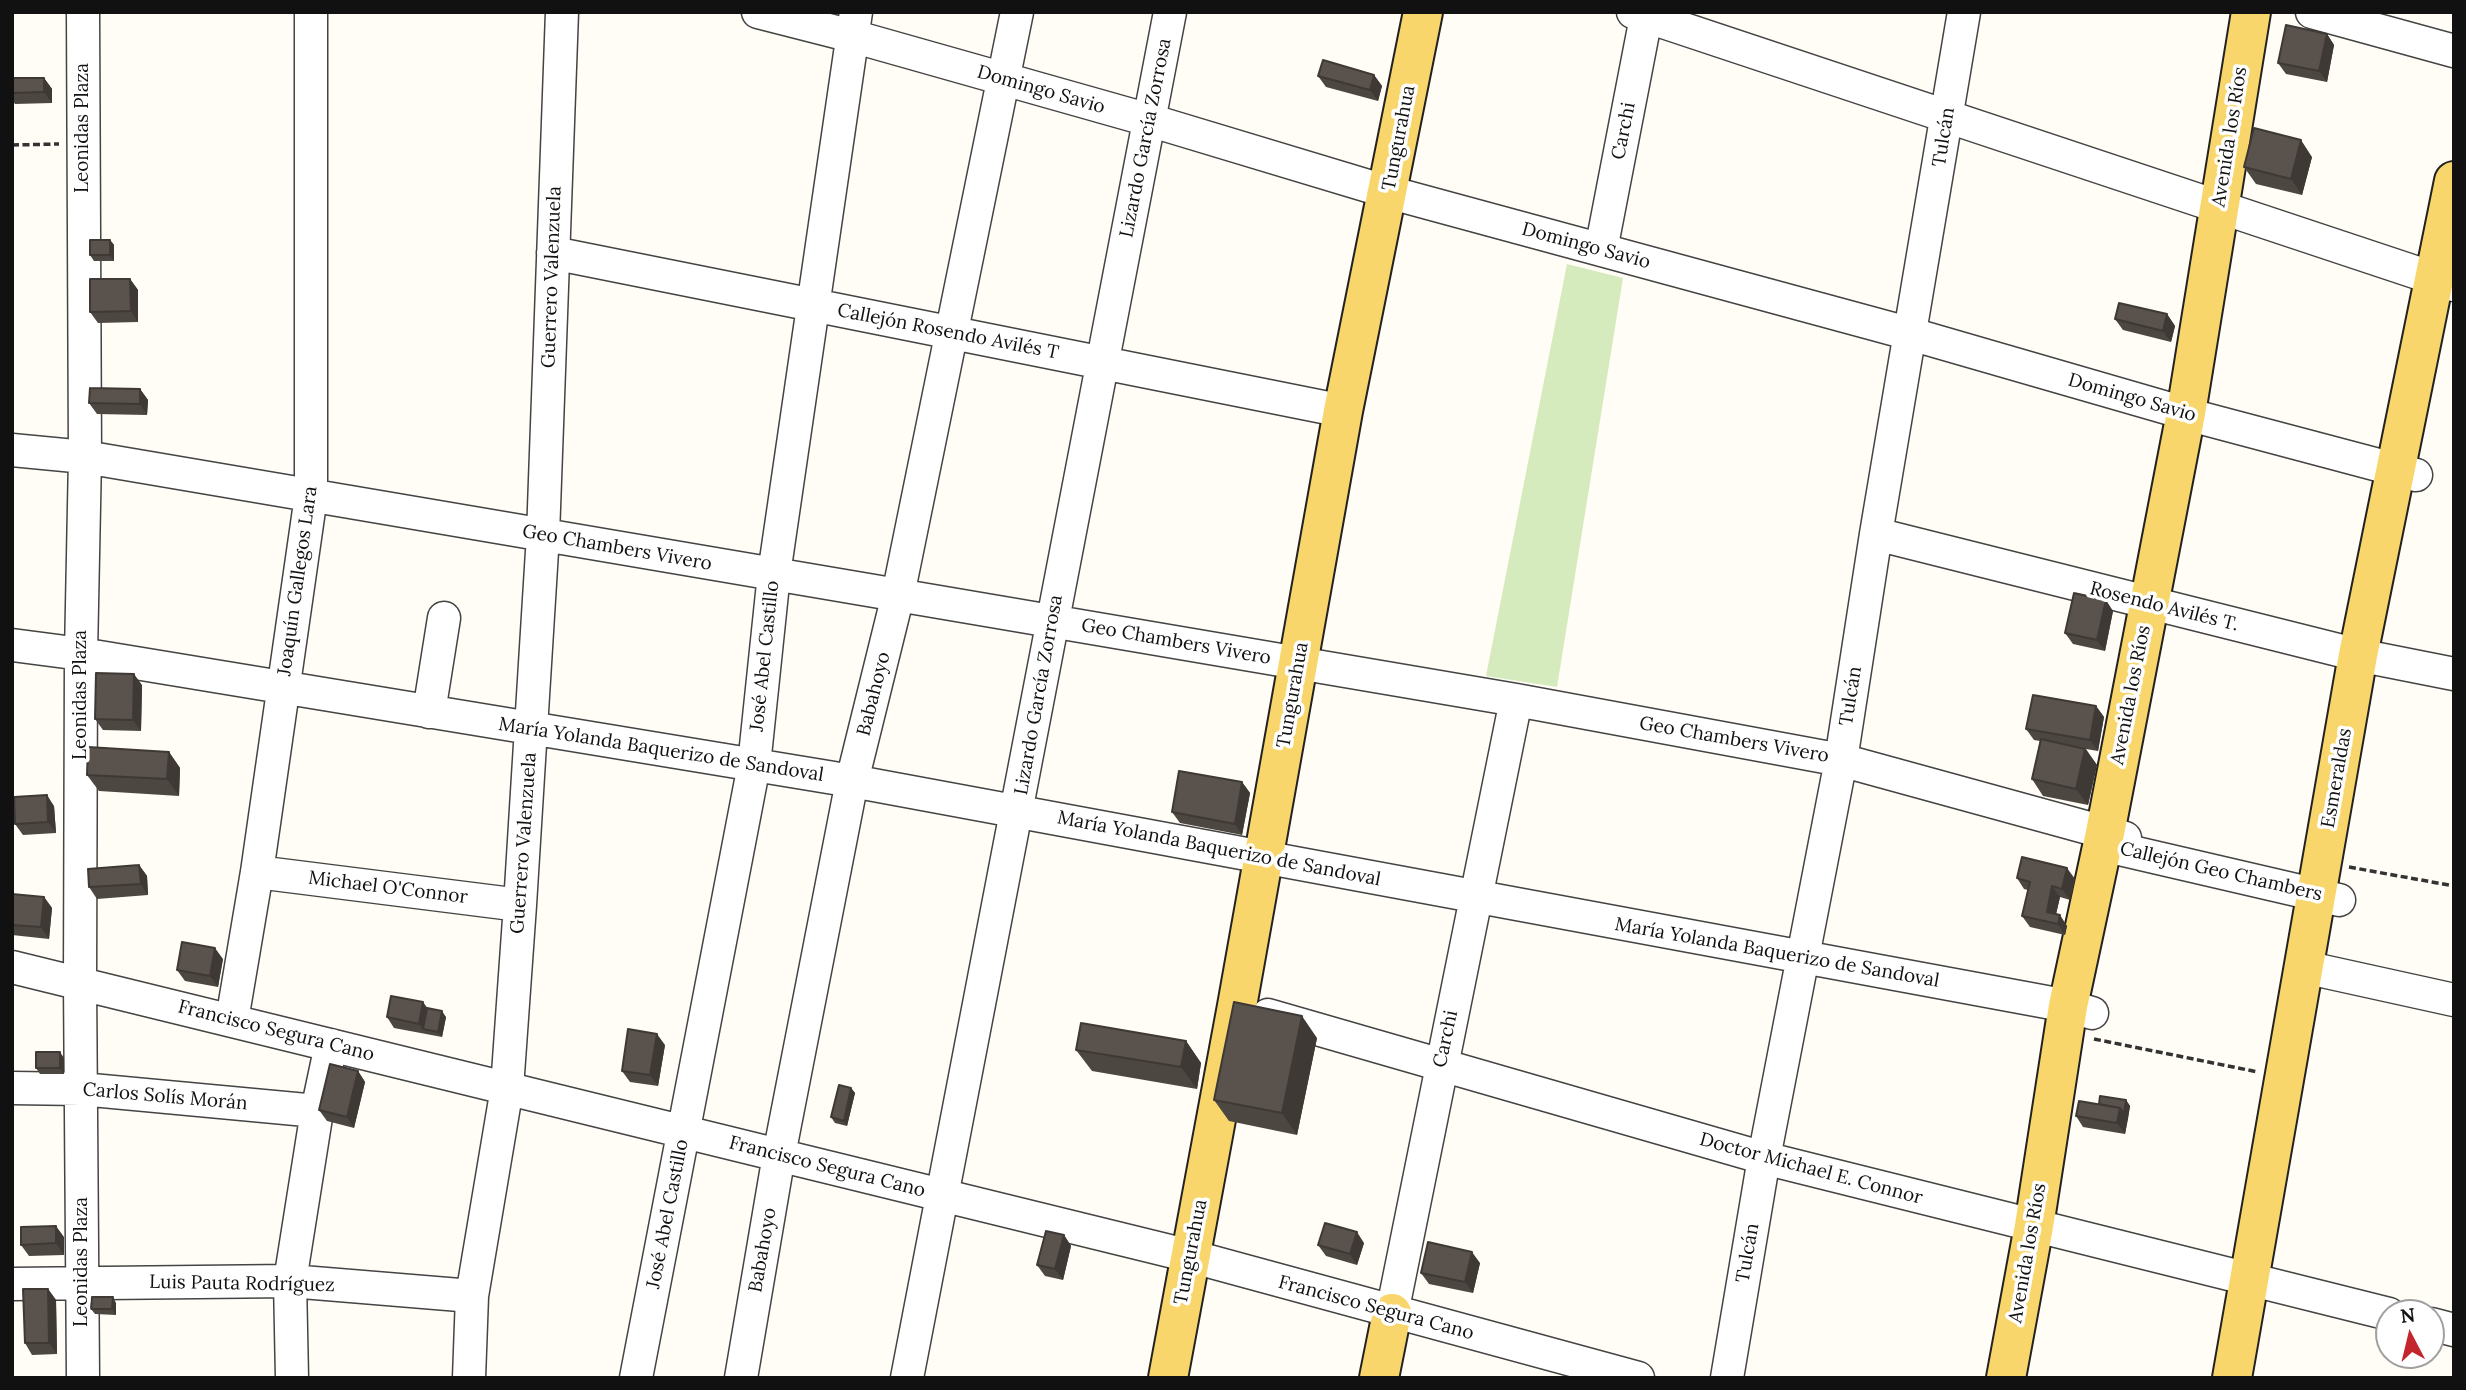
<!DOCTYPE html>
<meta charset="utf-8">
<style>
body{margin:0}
#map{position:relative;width:2466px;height:1390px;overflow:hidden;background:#fffdf5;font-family:Lora,serif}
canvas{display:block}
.frame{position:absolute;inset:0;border:14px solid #111;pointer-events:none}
.north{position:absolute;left:2375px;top:1299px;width:70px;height:70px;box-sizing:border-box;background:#fff;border:2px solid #a0a0a0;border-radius:50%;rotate:353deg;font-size:19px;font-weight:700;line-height:28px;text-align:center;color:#111}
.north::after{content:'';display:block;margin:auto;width:24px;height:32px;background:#c4262e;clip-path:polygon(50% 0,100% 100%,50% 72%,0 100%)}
</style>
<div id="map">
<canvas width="2466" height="1390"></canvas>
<div class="frame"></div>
<div class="north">N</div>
</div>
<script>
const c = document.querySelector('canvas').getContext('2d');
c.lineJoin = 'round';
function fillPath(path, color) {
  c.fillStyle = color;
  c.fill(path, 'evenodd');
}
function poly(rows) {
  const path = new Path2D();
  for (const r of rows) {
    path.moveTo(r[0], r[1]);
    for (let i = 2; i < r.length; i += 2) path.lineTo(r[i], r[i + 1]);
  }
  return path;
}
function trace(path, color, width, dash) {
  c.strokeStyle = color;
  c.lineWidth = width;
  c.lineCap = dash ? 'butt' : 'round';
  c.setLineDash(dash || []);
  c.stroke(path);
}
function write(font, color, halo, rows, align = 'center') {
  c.font = font + ' Lora,serif';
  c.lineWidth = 7;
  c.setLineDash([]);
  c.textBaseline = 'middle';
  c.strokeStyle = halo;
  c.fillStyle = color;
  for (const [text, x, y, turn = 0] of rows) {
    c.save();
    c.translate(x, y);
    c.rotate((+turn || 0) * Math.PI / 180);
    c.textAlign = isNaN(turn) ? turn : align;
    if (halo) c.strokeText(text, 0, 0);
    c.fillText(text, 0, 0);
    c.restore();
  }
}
const green = poly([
 [1567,264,1623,278,1557,687,1486,676]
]);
const path = poly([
 [12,145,59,144],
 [2349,867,2454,886],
 [2094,1039,2258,1072]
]);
const minor = poly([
 [83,12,85,457,81,654,80,982,83,1378],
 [758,12,852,36,1149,120,1388,192,1911,334,2205,419,2416,475],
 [1633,12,2454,285],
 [2312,12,2454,51],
 [1601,250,1647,12],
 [553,253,1343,411],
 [12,450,85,457,1516,700,1841,760,2125,838],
 [1876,534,2358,655,2454,674],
 [12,645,81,654,852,781,2068,1006,2092,1013],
 [429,712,444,618],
 [2102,845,2339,900],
 [257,872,520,905],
 [12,967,1190,1256,1638,1378],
 [2304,967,2454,1000],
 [1268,1015,1764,1158,2389,1314],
 [232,1020,257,872,311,496,311,12],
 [12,1088,81,1089,317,1111],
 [12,1284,290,1281,472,1296],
 [1392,1313,1516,700],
 [2431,1324,2454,1330],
 [292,1378,290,1281,317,1111,331,1045],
 [469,1378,472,1296,507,1088,520,905,543,535,562,12],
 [636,1378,754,765,774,574,856,12],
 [741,1378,779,1155,852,781,898,595,1017,12],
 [907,1378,1170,12],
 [1727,1378,1764,1158,1841,760,1876,534,1964,12]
]);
const major = poly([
 [1168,1378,1237,1006,1343,411,1423,12],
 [1379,1378,1392,1313],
 [2006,1378,2034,1226,2068,1006,2105,833,2186,413,2251,12],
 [2232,1378,2358,655,2454,181]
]);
const wall = poly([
 [2327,34,2334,45,2327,82,2286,74,2278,63],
 [1374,75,1382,86,1378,101,1326,87,1318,76],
 [12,78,44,78,52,89,52,103,15,104,12,100],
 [2312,157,2302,195,2256,184,2244,167],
 [110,240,114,245,114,261,94,261,90,255],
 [130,279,138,290,138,322,98,323,90,312],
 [2167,314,2175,326,2171,342,2123,330,2115,319],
 [140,389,148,400,147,415,97,414,89,403],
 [2113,611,2105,651,2073,644,2065,633],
 [142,685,141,731,103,730,95,719],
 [2096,706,2104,717,2098,751,2086,749,2097,765,2088,805,2043,796,2032,779,2040,741,2034,740,2026,729],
 [169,752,180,768,179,796,99,791,87,775],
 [1242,782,1250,793,1242,835,1180,823,1172,812],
 [54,806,56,833,23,835,15,824],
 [139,865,147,876,148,895,97,899,89,887],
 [2017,878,2075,879,2070,900,2060,897,2056,914,2067,926,2065,935,2030,927,2022,916,2028,890,2024,889],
 [12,894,44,897,52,908,49,939,12,935],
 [223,959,218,987,185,981,177,970],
 [427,1008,446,1017,442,1037,394,1028,387,1017],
 [1317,1038,1297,1135,1229,1121,1214,1100],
 [1186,1041,1201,1063,1197,1089,1092,1071,1076,1050],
 [665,1045,658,1086,630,1082,622,1071],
 [64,1058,64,1074,40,1074,36,1068],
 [358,1071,365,1082,354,1128,327,1121,319,1110],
 [851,1088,855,1093,847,1126,835,1123,831,1117],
 [2126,1100,2130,1106,2125,1134,2083,1127,2076,1116],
 [1064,1235,1071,1246,1063,1280,1045,1276,1037,1265],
 [64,1237,64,1255,29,1256,21,1245],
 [1364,1243,1357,1265,1326,1256,1318,1245],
 [1480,1263,1473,1293,1429,1284,1421,1273],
 [48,1289,56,1300,57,1354,32,1355,25,1343],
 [116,1303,116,1315,95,1314,91,1309]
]);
const shadedWall = poly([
 [2327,34,2334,45,2327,82,2319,71],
 [1374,75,1382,86,1378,101,1370,90],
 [44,78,52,89,52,103,44,92],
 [2301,140,2312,157,2302,195,2291,179],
 [110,240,114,245,114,261,110,255],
 [130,279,138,290,138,322,131,311],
 [2167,314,2175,326,2171,342,2163,331],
 [140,389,148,400,147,415,140,404],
 [2106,600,2113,611,2105,651,2097,640],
 [134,674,142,685,141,731,133,720],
 [2096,706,2104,717,2098,751,2090,740],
 [2085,749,2097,765,2088,805,2076,789],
 [169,752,180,768,179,796,167,779],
 [1242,782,1250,793,1242,835,1235,824],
 [47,795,54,806,56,833,48,822],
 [139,865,147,876,148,895,141,884],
 [2067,868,2075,879,2070,900,2062,889],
 [2052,886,2060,897,2054,923,2047,912],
 [44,897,52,908,49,939,41,927],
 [2060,915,2067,926,2065,935,2058,924],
 [215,948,223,959,218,987,210,976],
 [423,1002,431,1013,423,1029,419,1024],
 [442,1011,446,1017,442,1037,438,1032],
 [1302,1016,1317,1038,1297,1135,1282,1113],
 [657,1034,665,1045,658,1086,650,1075],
 [1186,1041,1201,1063,1197,1089,1181,1067],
 [60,1052,64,1058,64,1074,60,1068],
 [358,1071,365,1082,354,1128,347,1117],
 [851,1088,855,1093,847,1126,844,1121],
 [2126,1100,2130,1106,2128,1119,2124,1113],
 [2120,1108,2128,1119,2125,1134,2117,1123],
 [56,1226,64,1237,64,1255,56,1243],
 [1357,1232,1364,1243,1357,1265,1350,1254],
 [1064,1235,1071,1246,1063,1280,1055,1269],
 [1472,1252,1480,1263,1473,1293,1465,1282],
 [48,1289,56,1300,57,1354,49,1343],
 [113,1297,116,1303,116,1315,112,1309]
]);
const building = poly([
 [2286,25,2327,34,2319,71,2278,63,2286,25],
 [1323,60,1374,75,1370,90,1318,76,1323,60],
 [12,78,44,78,44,92,12,93,12,78],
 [2254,128,2301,140,2291,179,2244,167,2254,128],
 [90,240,110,240,110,255,90,255,90,240],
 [90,279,130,279,131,311,90,312,90,279],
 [2119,303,2167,314,2163,331,2115,319,2119,303],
 [90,388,140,389,140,404,89,403,90,388],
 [2074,593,2106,600,2097,640,2065,633,2074,593],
 [96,673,134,674,133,720,95,719,96,673],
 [2033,695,2096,706,2090,740,2026,729,2033,695],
 [2041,739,2085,749,2076,789,2032,779,2041,739],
 [88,747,169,752,167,779,87,775,88,747],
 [1179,771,1242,782,1235,824,1172,812,1179,771],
 [47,795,48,822,15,824,14,797,47,795],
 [2022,857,2067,868,2062,889,2052,886,2047,912,2060,915,2058,924,2022,916,2030,882,2017,878,2022,857],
 [139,865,141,884,89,887,88,869,139,865],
 [12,894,44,897,41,927,12,925,12,894],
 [182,942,215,948,210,976,177,970,182,942],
 [391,996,423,1002,419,1024,387,1017,391,996],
 [1234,1002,1302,1016,1282,1113,1214,1100,1234,1002],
 [427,1008,442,1011,438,1032,423,1029,427,1008],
 [1081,1023,1186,1041,1181,1067,1076,1050,1081,1023],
 [628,1029,657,1034,650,1075,622,1071,628,1029],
 [36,1052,60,1052,60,1068,36,1068,36,1052],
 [330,1064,358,1071,347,1117,319,1110,330,1064],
 [839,1085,851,1088,844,1121,831,1117,839,1085],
 [2100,1096,2126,1100,2124,1113,2120,1108,2099,1104,2100,1096],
 [2079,1101,2120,1108,2117,1123,2076,1116,2079,1101],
 [1325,1223,1357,1232,1350,1254,1318,1245,1325,1223],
 [56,1226,56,1243,21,1245,21,1227,56,1226],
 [1046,1231,1064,1235,1055,1269,1037,1265,1046,1231],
 [1428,1242,1472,1252,1465,1282,1421,1273,1428,1242],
 [23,1289,48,1289,49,1343,25,1343,23,1289],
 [92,1297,113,1297,112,1309,91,1309,92,1297]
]);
const streetNames = [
 ["Domingo Savio",1041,90,16],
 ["Leonidas Plaza",83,128,-90],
 ["Carchi",1624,131,-79],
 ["Tulcán",1944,137,-81],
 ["Avenida los Ríos",2230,137,-81],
 ["Lizardo García Zorrosa",1146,138,-79],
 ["Tungurahua",1399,138,-79],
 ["Domingo Savio",1586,246,15],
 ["Guerrero Valenzuela",552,277,-88],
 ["Callejón Rosendo Avilés T",948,332,11],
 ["Domingo Savio",2132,398,16],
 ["Geo Chambers Vivero",617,548,10],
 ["Joaquín Gallegos Lara",298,581,-82],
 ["Rosendo Avilés T.",2164,607,14],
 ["Geo Chambers Vivero",1176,642,10],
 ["José Abel Castillo",765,656,-84],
 ["Babahoyo",874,694,-76],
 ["Leonidas Plaza",81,695,-90],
 ["Lizardo García Zorrosa",1039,695,-80],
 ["Tungurahua",1293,695,-80],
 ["Avenida los Ríos",2131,695,-79],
 ["Tulcán",1851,696,-81],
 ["Geo Chambers Vivero",1734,740,10],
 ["María Yolanda Baquerizo de Sandoval",661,750,9],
 ["Esmeraldas",2337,778,-80],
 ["Guerrero Valenzuela",524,843,-86],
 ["María Yolanda Baquerizo de Sandoval",1219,849,11],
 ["Callejón Geo Chambers",2221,872,13],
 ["Michael O'Connor",388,888,7],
 ["María Yolanda Baquerizo de Sandoval",1777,953,10],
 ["Francisco Segura Cano",276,1031,14],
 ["Carchi",1446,1039,-78],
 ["Carlos Solís Morán",165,1097,5],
 ["Francisco Segura Cano",827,1167,14],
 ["Doctor Michael E. Connor",1811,1169,15],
 ["José Abel Castillo",668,1214,-79],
 ["Babahoyo",763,1250,-80],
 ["Tungurahua",1191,1252,-79],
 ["Tulcán",1748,1253,-80],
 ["Avenida los Ríos",2028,1253,-80],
 ["Leonidas Plaza",82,1262,-90],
 ["Luis Pauta Rodríguez",242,1284,1],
 ["Francisco Segura Cano",1376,1308,15]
];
fillPath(green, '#d5ebbd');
trace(minor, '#444', 35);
trace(major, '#222', 42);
trace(path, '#333', 3.5, [7, 3.5]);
trace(minor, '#fff', 32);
trace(major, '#f9d66b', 38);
fillPath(wall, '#4d4742');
fillPath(shadedWall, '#3f3936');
fillPath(building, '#5a524d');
trace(building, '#3f3936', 2);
write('19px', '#111', '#fff', streetNames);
</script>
